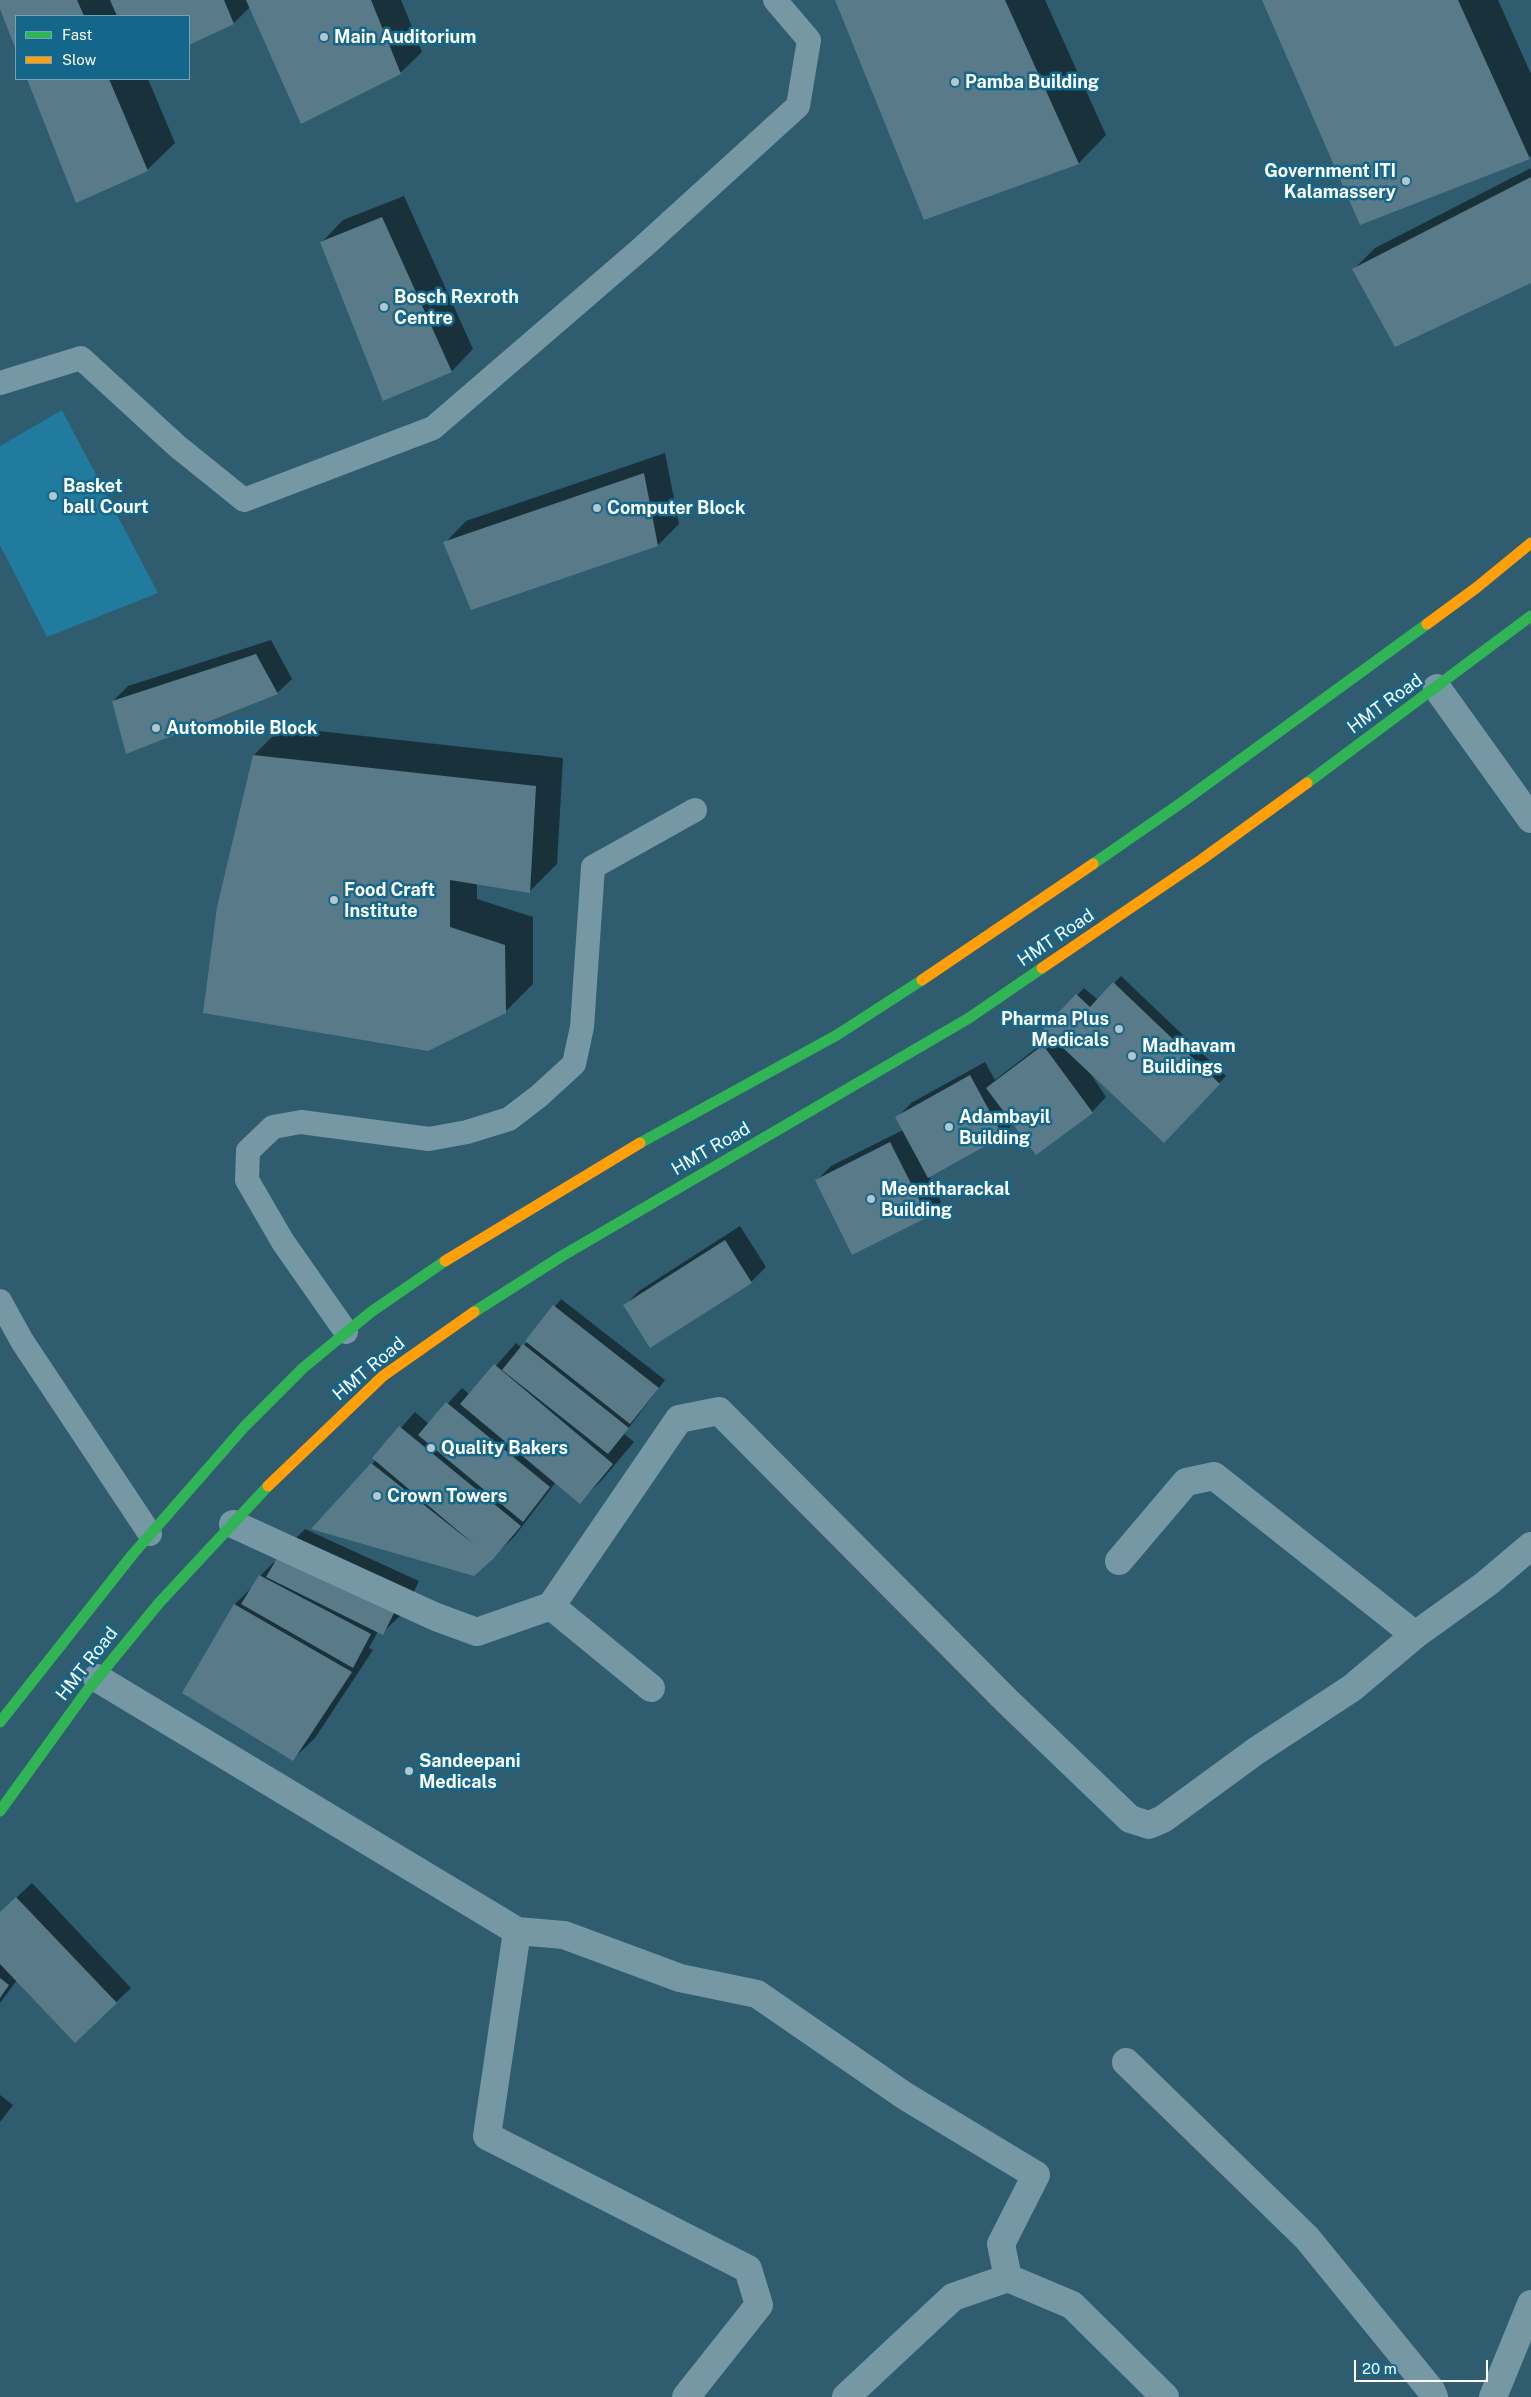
<!DOCTYPE html>
<style>
body{margin:0}
#map{position:relative;width:1531px;height:2397px;overflow:hidden;background:#2f5c6f;font-family:"Public Sans",sans-serif}
canvas{display:block}
.legend{position:absolute;left:15px;top:15px;width:175px;height:65px;box-sizing:border-box;background:#14678a;border:1px solid #72a4b9;margin:0;padding:6px 9px;list-style:none;font-size:15px;color:#fff}
.legend li{display:flex;align-items:center;gap:10px;height:25px}
.legend b{width:25px;border:1px solid #72a4b9}
.scale{position:absolute;left:1354px;top:2360px;width:134px;height:22px;box-sizing:border-box;border:2px solid #fff;border-top:0;padding-left:6px;font-size:15px;line-height:18px;white-space:nowrap;color:#fff;-webkit-text-stroke:4px #14678a;paint-order:stroke}
</style>
<div id="map">
<canvas width="1531" height="2397"></canvas>
<ul class="legend">
<li><b style="height:6px;background:#30b455"></b>Fast</li>
<li><b style="height:6px;background:#ff9f0a"></b>Slow</li>
</ul>
<div class="scale">20 m</div>
</div>
<script>
const c = document.querySelector('canvas').getContext('2d');
c.lineJoin = 'round';
function fillPath(path, color) {
  c.fillStyle = color;
  c.fill(path, 'evenodd');
}
function poly(rows) {
  const path = new Path2D();
  for (const r of rows) {
    path.moveTo(r[0], r[1]);
    for (let i = 2; i < r.length; i += 2) path.lineTo(r[i], r[i + 1]);
  }
  return path;
}
function trace(path, color, width, dash) {
  c.strokeStyle = color;
  c.lineWidth = width;
  c.lineCap = dash ? 'butt' : 'round';
  c.setLineDash(dash || []);
  c.stroke(path);
}
function write(font, color, halo, rows, align = 'center') {
  c.font = font + ' "Public Sans",sans-serif';
  c.lineWidth = 5;
  c.setLineDash([]);
  c.textBaseline = 'middle';
  c.strokeStyle = halo;
  c.fillStyle = color;
  for (const [text, x, y, turn = 0] of rows) {
    c.save();
    c.translate(x, y);
    c.rotate((+turn || 0) * Math.PI / 180);
    c.textAlign = isNaN(turn) ? turn : align;
    if (halo) c.strokeText(text, 0, 0);
    c.fillText(text, 0, 0);
    c.restore();
  }
}
const green = poly([
 [62,410,158,593,47,637,0,545,0,446]
]);
const shadow = poly([
 [0,0,401,0,422,52,400,73,250,7,234,23,189,44,189,16,16,16,16,47,0,6],
 [836,0,1045,0,1106,135,1079,163,925,218],
 [1263,0,1498,0,1531,74,1531,156,1529,158],
 [29,79,148,79,175,143,147,170,77,202],
 [1531,168,1531,282,1354,269,1375,248],
 [404,196,473,349,452,371,384,400,322,242,343,220],
 [665,453,679,524,658,545,445,543,466,521],
 [271,640,292,679,277,693,113,701,128,686],
 [282,727,563,758,557,864,529,892,477,883,477,899,533,917,533,984,505,1012,254,755],
 [1121,976,1226,1076,1171,1135,1088,1070,1106,1097,1092,1112,1014,1123,1002,1135,929,1176,941,1202,927,1216,817,1180,831,1166,903,1130,897,1118,911,1103,985,1062,995,1080,1052,1036,1045,1029,1084,988,1098,1000],
 [740,1226,766,1267,751,1282,650,1346,624,1306,639,1291],
 [561,1299,665,1380,624,1434,634,1442,601,1481,580,1502,556,1482,514,1537,474,1575,372,1464,376,1460,374,1458,415,1412,429,1424,462,1388,470,1395,516,1343,522,1348],
 [305,1529,419,1581,404,1612,382,1633,378,1631,369,1648,373,1650,315,1738,293,1759,184,1693,235,1604,254,1585,260,1576,274,1562,276,1563,283,1551],
 [32,1883,131,1988,75,2041,17,1980,0,2003,0,1913],
 [0,2095,13,2105,0,2122]
]);
const building = poly([
 [0,0,77,0,84,16,16,16,16,50,0,9],
 [110,0,224,0,234,24,189,45,189,16,117,16],
 [246,0,371,0,401,74,301,124],
 [835,0,1005,0,1079,164,924,220],
 [1262,0,1458,0,1530,159,1360,225],
 [27,79,109,79,148,171,76,203],
 [1531,177,1531,283,1395,347,1352,269],
 [382,217,452,372,383,401,320,242],
 [644,473,658,546,471,610,443,542],
 [256,654,278,694,126,754,112,701],
 [253,755,536,786,530,893,450,880,450,927,505,945,506,1013,428,1051,203,1013,217,907],
 [1113,982,1220,1084,1164,1143,1043,1029,1076,994,1090,1007],
 [1043,1045,1093,1113,1036,1155,986,1088],
 [970,1075,1003,1136,928,1178,895,1117],
 [890,1142,928,1217,852,1255,815,1180],
 [725,1240,752,1283,650,1348,623,1305],
 [553,1305,659,1388,630,1424,525,1341],
 [523,1344,629,1428,608,1454,502,1370],
 [494,1364,613,1464,580,1504,460,1404],
 [446,1402,550,1487,523,1522,418,1435],
 [399,1426,521,1526,493,1559,474,1576,311,1529,371,1463,476,1546,372,1458],
 [282,1550,399,1603,383,1635,266,1577],
 [259,1575,371,1634,353,1668,241,1604],
 [234,1604,352,1672,293,1761,182,1693],
 [16,1897,117,2003,75,2043,0,1964,0,1912],
 [0,1978,9,1985,0,1998]
]);
const lane = poly([
 [0,383,81,358,177,446,244,500,433,428,643,247,798,106,809,40,775,0],
 [0,1301,22,1341,150,1534],
 [346,1332,283,1242,247,1180,248,1151,273,1127,301,1122,429,1139,467,1132,509,1119,539,1096,574,1064,582,1027,593,867,695,810]
]);
const street = poly([
 [1437,688,1531,819],
 [233,1524,436,1617,477,1632,551,1606,679,1419,719,1411,1006,1700,1130,1819,1149,1825,1163,1819,1256,1751,1352,1688,1415,1635,1486,1584,1531,1546],
 [1119,1561,1186,1482,1214,1476,1415,1635],
 [551,1606,651,1688],
 [97,1678,517,1931,487,2136,748,2269,759,2305,686,2397],
 [517,1931,564,1935,680,1978,757,1994,905,2096,1036,2175,1001,2244,1008,2278,1072,2305,1165,2397],
 [1126,2062,1307,2238,1431,2390,1434,2397],
 [846,2397,953,2297,1008,2278],
 [1493,2397,1531,2304]
]);
const fast = poly([
 [1307,783,1531,616],
 [1093,864,1181,803,1427,624],
 [640,1143,837,1035,922,980],
 [474,1312,562,1256,969,1018,1042,968],
 [0,1722,133,1554,245,1426,303,1368,371,1312,445,1261],
 [0,1811,86,1692,159,1603,268,1486]
]);
const slow = poly([
 [1427,624,1476,588,1531,543],
 [1042,968,1201,860,1307,783],
 [922,980,1093,864],
 [445,1261,640,1143],
 [268,1486,383,1376,474,1312]
]);
const markers = [
 [324,37,5,"#b6c6cd"],
 [955,82,5,"#b6c6cd"],
 [1406,181,5,"#b6c6cd"],
 [384,307,5,"#b6c6cd"],
 [53,496,5,"#b6c6cd"],
 [597,508,5,"#b6c6cd"],
 [156,728,5,"#b6c6cd"],
 [334,900,5,"#b6c6cd"],
 [1119,1029,5,"#b6c6cd"],
 [1132,1056,5,"#b6c6cd"],
 [949,1127,5,"#b6c6cd"],
 [871,1199,5,"#b6c6cd"],
 [431,1448,5,"#b6c6cd"],
 [377,1496,5,"#b6c6cd"],
 [409,1771,5,"#b6c6cd"]
];
const poiNames = [
 ["Main Auditorium",334,37],
 ["Pamba Building",965,82],
 ["Government ITI",1396,171,"right"],
 ["Kalamassery",1396,192,"right"],
 ["Bosch Rexroth",394,297],
 ["Centre",394,318],
 ["Basket",63,486],
 ["ball Court",63,507],
 ["Computer Block",607,508],
 ["Automobile Block",166,728],
 ["Food Craft",344,890],
 ["Institute",344,911],
 ["Pharma Plus",1109,1019,"right"],
 ["Medicals",1109,1040,"right"],
 ["Madhavam",1142,1046],
 ["Buildings",1142,1067],
 ["Adambayil",959,1117],
 ["Building",959,1138],
 ["Meentharackal",881,1189],
 ["Building",881,1210],
 ["Quality Bakers",441,1448],
 ["Crown Towers",387,1496],
 ["Sandeepani",419,1761],
 ["Medicals",419,1782]
];
const streetNames = [
 ["HMT Road",1385,704,-36],
 ["HMT Road",1056,938,-34],
 ["HMT Road",711,1149,-30],
 ["HMT Road",369,1369,-40],
 ["HMT Road",87,1664,-52]
];
fillPath(green, '#217b9f');
fillPath(shadow, '#0007');
fillPath(building, '#597b89');
trace(lane, '#7697a4', 24);
trace(street, '#7697a4', 28);
trace(fast, '#30b455', 11);
trace(slow, '#ff9f0a', 11);
for (const [x, y, r, color] of markers) {
  const dot = new Path2D();
  dot.arc(x, y, r, 0, 2 * Math.PI);
  c.fillStyle = color;
  c.fill(dot);
  trace(dot, '#14678a', 2);
}
write('bold 18px', '#fff', '#14678a', poiNames, 'left');
write('18px', '#fff', '#14678a', streetNames);
</script>
